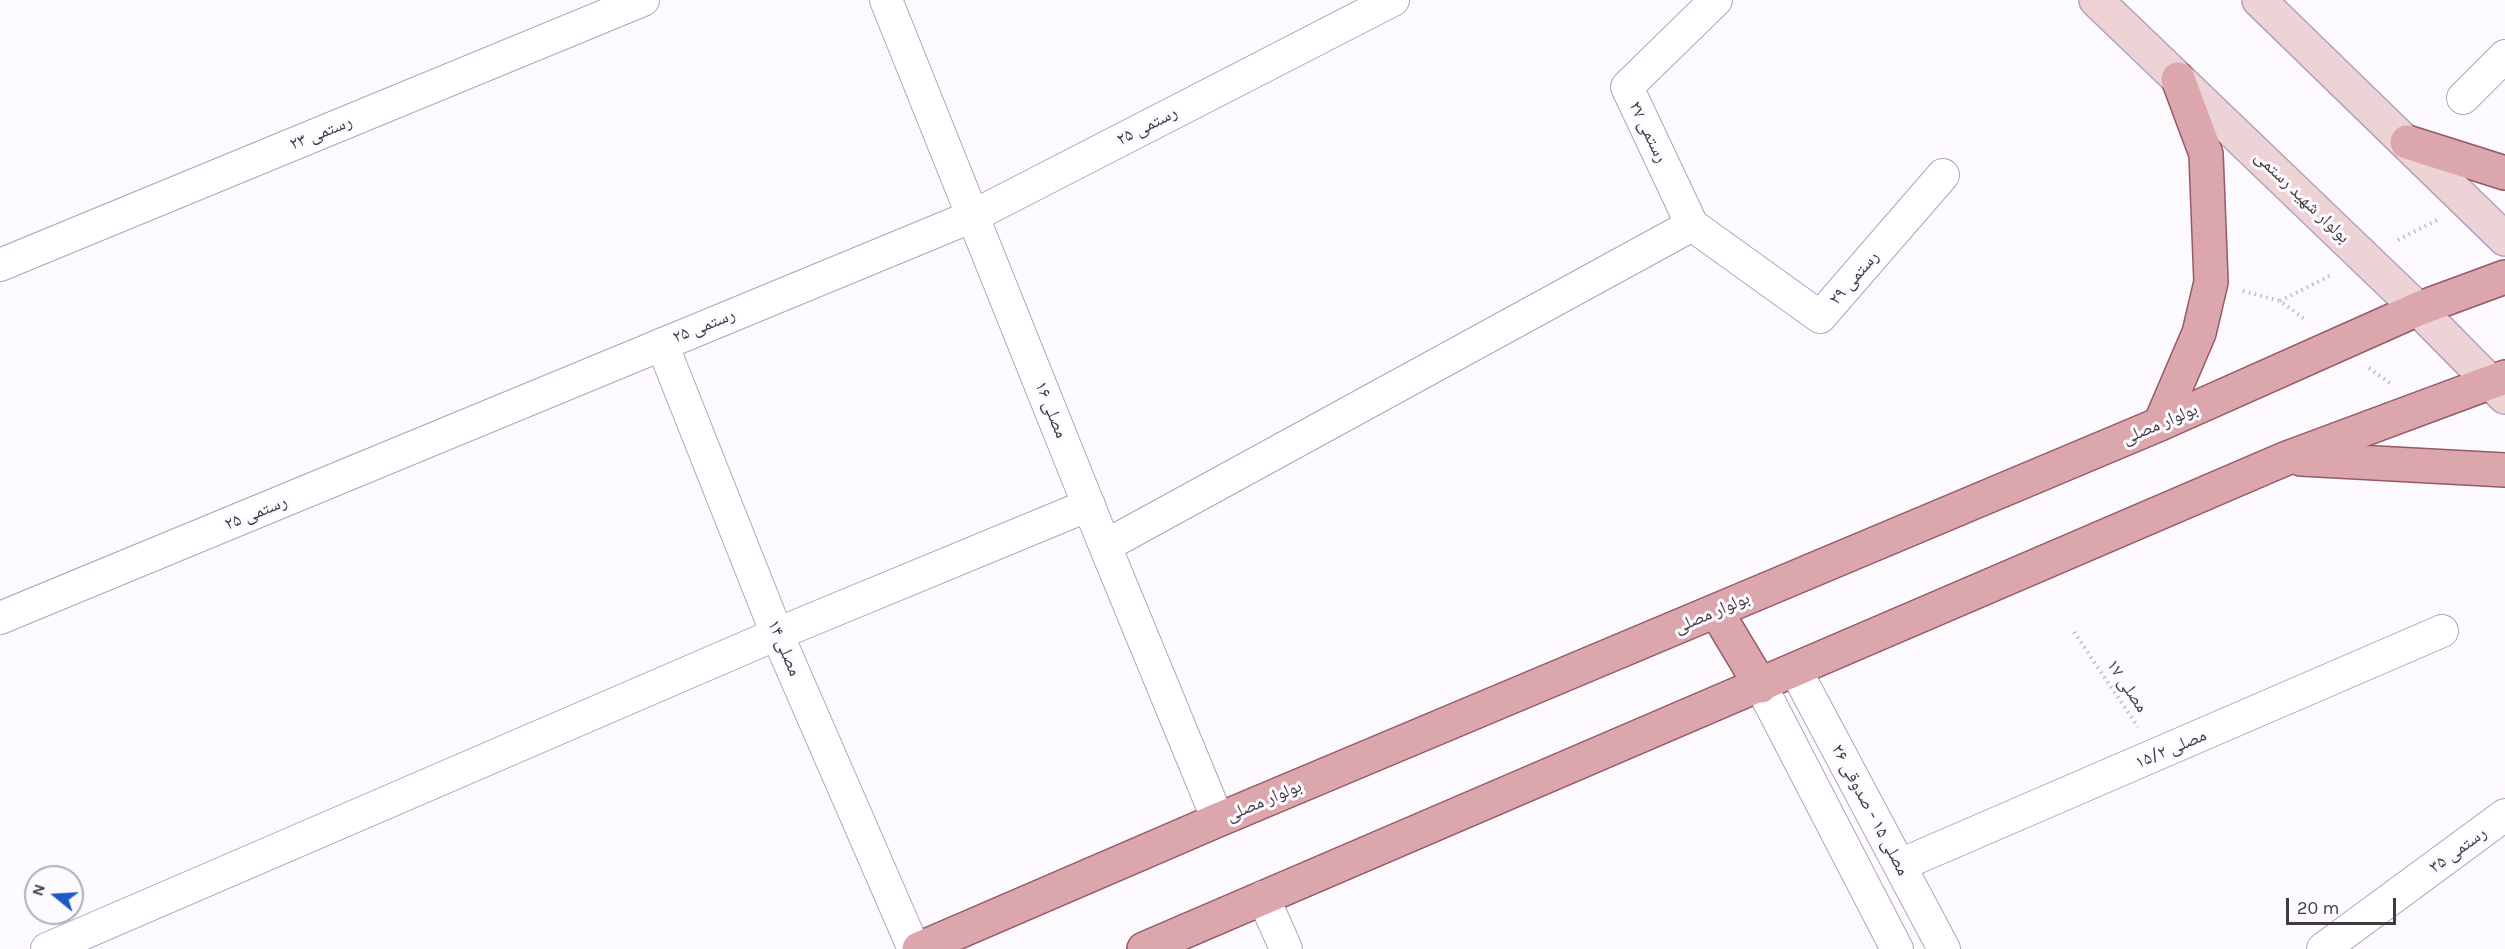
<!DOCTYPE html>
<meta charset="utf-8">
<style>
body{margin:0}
#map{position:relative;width:2505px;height:949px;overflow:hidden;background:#fdfaff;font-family:Karla,sans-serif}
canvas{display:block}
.north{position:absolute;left:24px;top:865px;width:60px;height:60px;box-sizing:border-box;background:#fdfaff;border:2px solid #b1adb4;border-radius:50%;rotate:288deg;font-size:16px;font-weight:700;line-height:24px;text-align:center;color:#403a44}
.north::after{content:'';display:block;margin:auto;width:21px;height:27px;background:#1e59c6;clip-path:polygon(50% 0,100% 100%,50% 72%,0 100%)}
.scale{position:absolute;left:2286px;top:898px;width:110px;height:27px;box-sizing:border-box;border:3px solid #403a44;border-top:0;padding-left:8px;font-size:18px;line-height:21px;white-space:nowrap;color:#403a44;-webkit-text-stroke:4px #fdfaff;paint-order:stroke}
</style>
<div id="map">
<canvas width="2505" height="949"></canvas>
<div class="north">N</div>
<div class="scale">20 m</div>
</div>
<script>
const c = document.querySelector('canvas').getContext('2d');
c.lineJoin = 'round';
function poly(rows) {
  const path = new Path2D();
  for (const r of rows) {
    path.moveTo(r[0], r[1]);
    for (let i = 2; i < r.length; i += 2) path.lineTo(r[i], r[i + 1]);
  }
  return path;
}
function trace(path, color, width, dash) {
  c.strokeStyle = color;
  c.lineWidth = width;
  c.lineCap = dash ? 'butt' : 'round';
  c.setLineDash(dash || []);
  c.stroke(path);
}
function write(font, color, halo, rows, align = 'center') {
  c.font = font + ' Karla,"Noto Naskh Arabic",sans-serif';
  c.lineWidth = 6;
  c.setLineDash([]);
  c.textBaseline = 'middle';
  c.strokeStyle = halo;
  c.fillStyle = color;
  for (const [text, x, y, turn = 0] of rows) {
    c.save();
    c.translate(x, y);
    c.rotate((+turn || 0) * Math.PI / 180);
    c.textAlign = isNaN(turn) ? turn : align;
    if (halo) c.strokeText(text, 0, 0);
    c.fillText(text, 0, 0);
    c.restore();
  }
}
const path = poly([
 [2398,240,2437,220],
 [2243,291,2280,301,2306,320],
 [2280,301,2333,274],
 [2369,368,2390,383],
 [2074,632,2138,727]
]);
const minor = poly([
 [886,0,1105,546,1218,820],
 [1716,0,1627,87,1692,225,1820,317,1943,175],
 [2463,98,2505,56],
 [0,265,643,0],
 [662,344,777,634,914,949],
 [1105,546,1692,225],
 [0,618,973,216,1393,0],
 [1796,671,1944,949],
 [1761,686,1897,949],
 [1900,865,2442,631],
 [1263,897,1286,949],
 [47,949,777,634,1089,505],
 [2323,949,2505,815]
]);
const secondary = poly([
 [2096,0,2418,309,2505,397],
 [2259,0,2505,239]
]);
const primary = poly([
 [2407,142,2505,173],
 [2160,424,2199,333,2211,282,2206,154,2178,79],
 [2301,459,2505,470],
 [1716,611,1761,686],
 [919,949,1218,820,2160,424,2418,309,2505,277],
 [1144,949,2287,458,2505,377]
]);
const streetNames = [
 ["رستمی ۲۵",1147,126,-27],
 ["رستمی ۲۷",1648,132,64],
 ["رستمی ۲۳",321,133,-22],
 ["بولوار شهید رستمی",2302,197,44],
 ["رستمی ۲۹",1854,278,-49],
 ["رستمی ۲۵",704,326,-22],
 ["مصلی ۱۶",1051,410,68],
 ["بولوار مصلی",2160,424,-23],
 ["رستمی ۲۵",256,513,-22],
 ["بولوار مصلی",1712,613,-23],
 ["مصلی ۱۴",784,648,67],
 ["مصلی ۱۷",2127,686,56],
 ["مصلی ۱۵/۲",2171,749,-23],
 ["بولوار مصلی",1264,801,-23],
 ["مصلی ۱۵ - صدوقی ۲۶",1870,810,62],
 ["رستمی ۳۵",2458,850,-36]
];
trace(minor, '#b2a2bc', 34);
trace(secondary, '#b2a2bc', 36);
trace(primary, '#955a64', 36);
trace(path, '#bfbbc2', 4, [1.5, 4.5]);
trace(minor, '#fff', 32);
trace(secondary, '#edd3d6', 33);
trace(primary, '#dba6ac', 33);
write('18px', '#403a44', '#fdfaff', streetNames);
</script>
